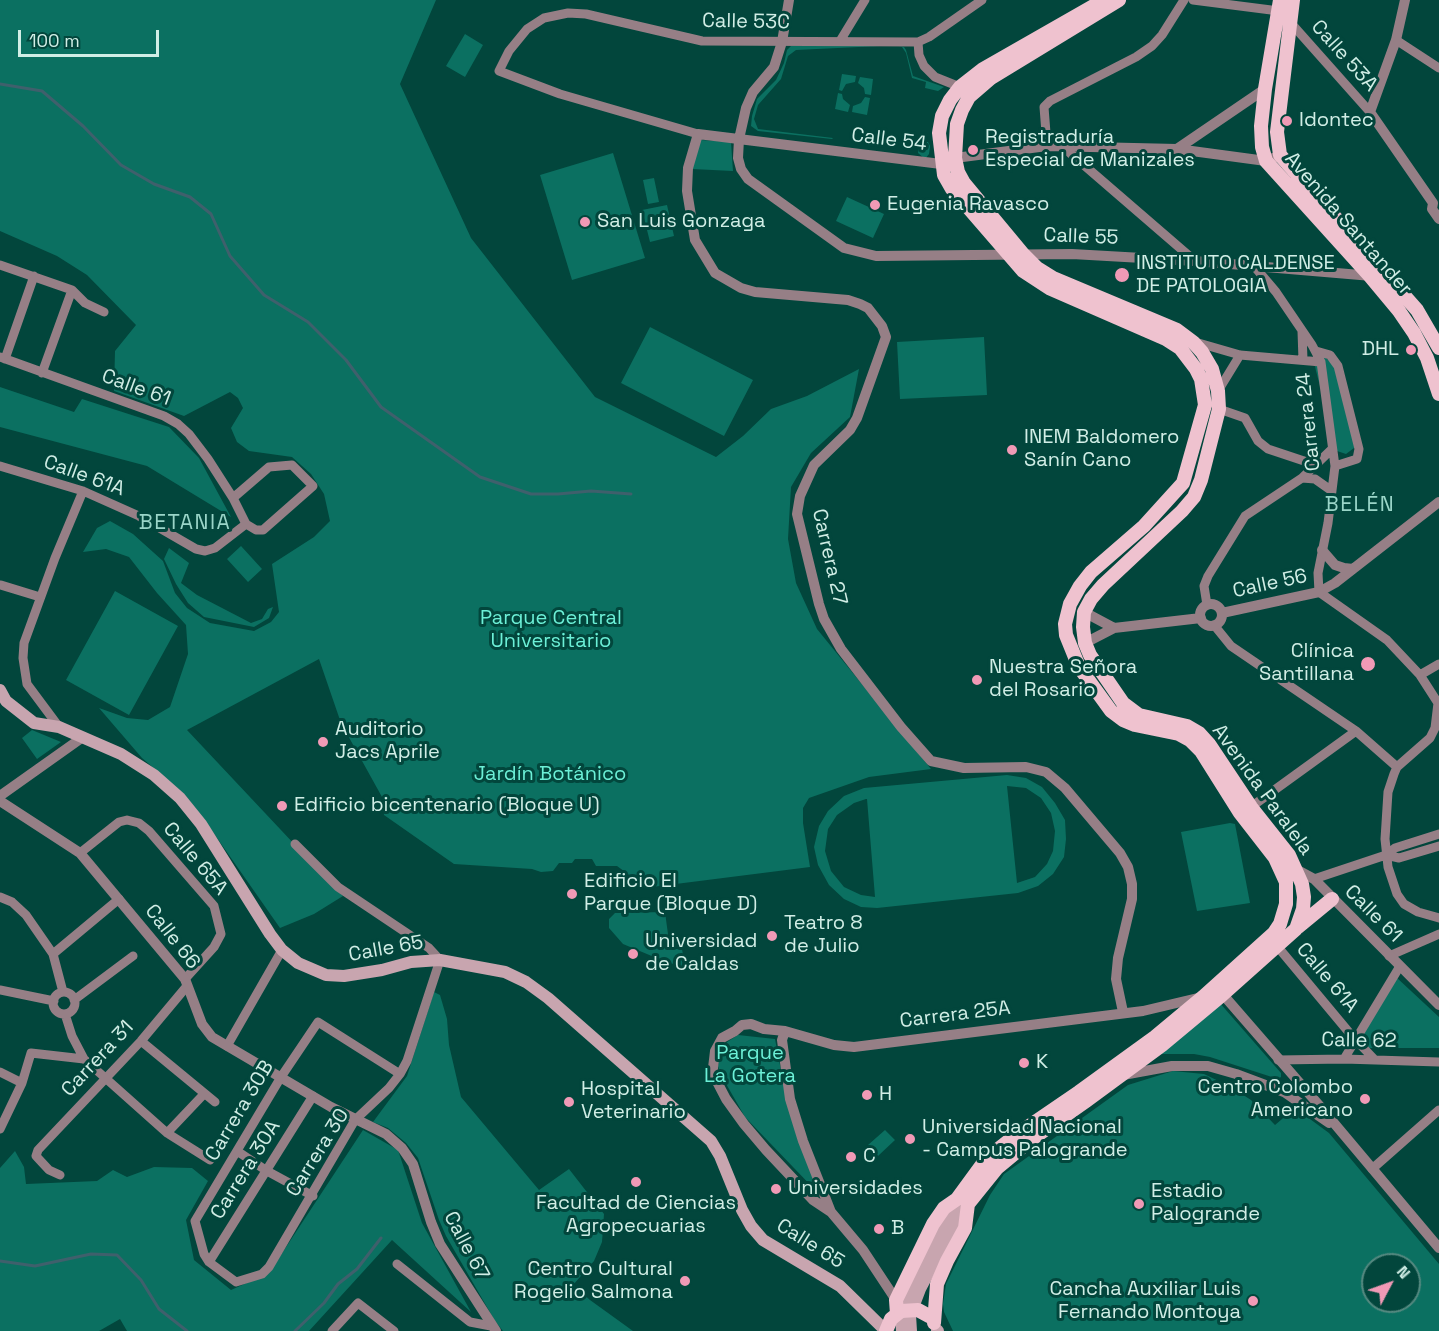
<!DOCTYPE html>
<meta charset="utf-8">
<style>
body{margin:0}
#map{position:relative;width:1439px;height:1331px;overflow:hidden;background:#02463c;font-family:"Space Grotesk",sans-serif}
canvas{display:block}
.north{position:absolute;left:1361px;top:1253px;width:60px;height:60px;box-sizing:border-box;background:#02463c;border:2px solid #558980;border-radius:50%;rotate:49deg;font-size:16px;font-weight:700;line-height:24px;text-align:center;color:#d1eee6}
.north::after{content:'';display:block;margin:auto;width:21px;height:27px;background:#f09ab6;clip-path:polygon(50% 0,100% 100%,50% 72%,0 100%)}
.scale{position:absolute;left:18px;top:30px;width:141px;height:27px;box-sizing:border-box;border:3px solid #d1eee6;border-top:0;padding-left:8px;font-size:18px;line-height:21px;white-space:nowrap;color:#d1eee6;-webkit-text-stroke:4px #02463c;paint-order:stroke}
</style>
<div id="map">
<canvas width="1439" height="1331"></canvas>
<div class="north">N</div>
<div class="scale">100 m</div>
</div>
<script>
const c = document.querySelector('canvas').getContext('2d');
c.lineJoin = 'round';
function fillPath(path, color) {
  c.fillStyle = color;
  c.fill(path, 'evenodd');
}
function poly(rows) {
  const path = new Path2D();
  for (const r of rows) {
    if (r.length === 3) {
      path.moveTo(r[0] + r[2], r[1]);
      path.arc(r[0], r[1], r[2], 0, 2 * Math.PI);
      continue;
    }
    path.moveTo(r[0], r[1]);
    for (let i = 2; i < r.length; i += 2) path.lineTo(r[i], r[i + 1]);
  }
  return path;
}
function trace(path, color, width, dash) {
  c.strokeStyle = color;
  c.lineWidth = width;
  c.lineCap = dash ? 'butt' : 'round';
  c.setLineDash(dash || []);
  c.stroke(path);
}
function write(font, color, halo, rows, align = 'center') {
  c.font = font + ' "Space Grotesk",sans-serif';
  c.lineWidth = 6;
  c.setLineDash([]);
  c.textBaseline = 'middle';
  c.strokeStyle = halo;
  c.fillStyle = color;
  for (const [text, x, y, turn = 0] of rows) {
    c.save();
    c.translate(x, y);
    c.rotate((+turn || 0) * Math.PI / 180);
    c.textAlign = isNaN(turn) ? turn : align;
    if (halo) c.strokeText(text, 0, 0);
    c.fillText(text, 0, 0);
    c.restore();
  }
}
const green = poly([
 [0,0,436,0,400,84,471,238,595,397,716,457,743,436,771,409,807,396,859,369,850,417,811,453,791,487,788,539,796,583,817,629,931,769,869,777,809,798,803,808,803,823,810,867,652,887,636,880,617,866,596,866,592,859,575,859,572,863,559,863,553,871,541,872,532,869,454,864,384,815,382,797,341,723,319,659,187,730,343,896,314,914,280,928,203,818,185,795,142,758,99,708,127,718,148,720,170,707,188,654,186,625,157,593,129,557,106,549,83,552,97,528,110,521,133,534,163,561,175,593,187,608,210,623,254,631,271,622,279,612,272,564,314,537,330,521,324,494,311,474,292,457,249,451,237,442,231,428,243,408,238,398,230,392,184,416,114,391,115,351,136,325,87,275,57,256,0,231],
 [465,34,483,45,465,77,446,66],
 [791,46,880,46,796,50,788,56,781,79,758,105,754,119,758,129,833,138,832,139,758,131,751,126,752,116,757,99,776,80,784,63,787,50],
 [898,46,904,47,906,50,913,76,944,87,938,91,925,88,926,82,912,78,906,53,902,47],
 [842,74,856,76,855,82,846,84,842,91,839,90],
 [860,77,873,79,871,95,865,94,864,88,858,83],
 [838,93,842,94,843,99,850,105,848,112,835,109],
 [865,97,870,98,867,115,852,112,853,106,861,103],
 [700,140,731,142,733,171,692,169],
 [920,140,928,142,930,146,929,154,925,159,918,153],
 [613,153,645,258,572,280,540,175],
 [654,178,659,202,648,204,643,180],
 [847,197,884,214,873,238,836,221],
 [667,205,674,236,650,242,642,210],
 [650,327,753,380,724,436,621,383],
 [984,337,987,395,900,399,897,342],
 [1320,358,1326,358,1334,366,1354,441,1354,448,1346,454,1337,451,1316,371,1315,366],
 [0,387,74,412,82,399,169,427,199,458,231,517,147,466,0,427],
 [241,546,262,569,248,582,227,559],
 [169,548,189,563,181,583,197,595,251,623,262,619,268,609,273,607,269,618,254,627,204,617,188,603,176,584,164,559],
 [115,591,178,626,129,715,66,680],
 [32,730,61,742,37,759,22,738],
 [1007,775,1026,778,1042,787,1055,803,1065,820,1066,839,1064,857,1053,874,1038,886,1018,893,877,908,861,907,844,899,829,885,818,865,814,847,819,826,828,811,844,796,864,788],
 [1007,786,1026,788,1041,798,1051,813,1055,831,1053,851,1047,864,1035,877,1017,883],
 [866,799,867,799,875,897,861,895,844,887,831,871,825,851,828,829,837,815,854,803],
 [1230,823,1235,824,1250,903,1197,911,1181,832],
 [665,912,670,949,682,949,685,967,666,962,623,944,609,928,609,919,615,913],
 [1396,977,1439,1017,1439,1048,1352,1048],
 [434,992,440,995,447,1019,449,1045,461,1097,539,1190,569,1169,604,1214,602,1242,594,1261,573,1285,590,1300,633,1331,503,1331,495,1321,446,1236,439,1220,418,1158,406,1143,388,1128,373,1122,407,1076],
 [1219,1002,1281,1073,1281,1077,1278,1079,1210,1057,1194,1054,1161,1054],
 [738,1035,775,1039,784,1086,817,1192,745,1117,721,1075,718,1066,720,1053,727,1042],
 [1173,1071,1204,1074,1231,1087,1251,1100,1275,1125,1295,1108,1329,1133,1439,1264,1439,1331,953,1331,944,1312,943,1304,946,1284,990,1195,1004,1174,1128,1085],
 [1373,1265,1409,1265,1409,1301,1373,1301],
 [363,1130,398,1150,422,1223,471,1312,392,1240,309,1331,127,1331,120,1319,99,1331,0,1331,0,1168,15,1151,24,1167,26,1184,97,1181,113,1170,127,1177,154,1167,192,1168,208,1181,186,1220,194,1260,231,1290,269,1273],
 [885,1130,895,1140,878,1156,868,1145]
]);
const stream = poly([
 [0,84,42,91,83,126,121,165,154,184,190,197,211,214,230,256,264,295,308,322,346,360,381,407,480,477,531,494,558,494,591,491,631,494],
 [0,1261,35,1266,91,1254,117,1255,141,1280,159,1309,187,1331],
 [295,1331,324,1303,338,1284,357,1269,381,1238]
]);
const minor = poly([
 [1193,0,1279,11],
 [1290,22,1370,112],
 [1396,40,1439,68],
 [840,41,865,0],
 [918,42,919,55,924,66,935,77,960,87],
 [698,134,560,94,499,71,509,51,527,29,544,18,568,13,586,14,702,41,918,42,929,37,982,0],
 [1047,146,1044,107,1050,101,1136,57,1152,46,1162,35,1184,0],
 [1063,147,1195,261],
 [0,265,72,290,85,303,104,312],
 [1254,266,1276,292,1312,345,1321,362,1335,466,1328,523,1318,573,1319,592,1387,640,1420,675,1438,703,1435,728,1430,738,1397,767,1394,774,1388,792,1385,839,1388,867,1397,894,1404,904,1418,912,1439,918],
 [1302,331,1303,360],
 [1195,342,1240,355,1321,362],
 [1316,351,1330,355,1338,366,1359,449,1357,459,1335,466],
 [0,357,164,416,178,424,189,434,208,459,233,498,246,524],
 [5,359,34,276],
 [42,373,72,290],
 [1218,391,1240,355],
 [1219,409,1245,418,1258,441,1268,449,1304,461,1317,463],
 [0,466,83,491,139,516,196,549,205,551,215,548,246,524],
 [1302,478,1315,479,1332,491],
 [233,498,269,467,292,465,313,486,263,530,256,530,246,524],
 [1,585,40,597],
 [1207,605,1204,586,1208,576,1245,516,1302,478,1332,449],
 [1214,625,1231,646,1356,731,1397,767],
 [1420,675,1439,664],
 [59,727,27,684,23,658,24,643,55,558,83,491],
 [1251,807,1356,731],
 [295,844,338,887,429,948,440,960,407,1061,400,1074,389,1088,355,1120,269,1267,262,1274,236,1282,209,1262,204,1254,195,1221,281,1077,318,1022,400,1074],
 [80,853,119,822,127,820,139,823,149,831,214,906,221,934,214,947,185,979],
 [1386,855,1399,858,1439,846],
 [1314,879,1386,855,1395,848,1439,834],
 [0,897,12,902,26,915,53,954,63,992],
 [1277,946,1352,1036,1375,1060],
 [53,954,119,899],
 [1389,956,1439,934],
 [0,990,54,1001],
 [64,1003,11],
 [74,1000,133,956],
 [65,1014,72,1036,84,1059,167,1133,210,1160],
 [141,1041,215,1102],
 [227,1046,282,950],
 [1344,1059,1400,966],
 [1278,1060,1344,1059,1439,1062],
 [0,1072,22,1083],
 [0,1129,22,1083,31,1053,84,1059],
 [167,1133,204,1094],
 [237,1151,267,1171,313,1196],
 [1372,1169,1439,1110],
 [60,1175,49,1170,36,1156,38,1150,141,1041,187,986],
 [209,1262,313,1096],
 [397,1264,470,1322,491,1326],
 [332,1331,358,1303,394,1331]
]);
const tertiary = poly([
 [789,0,782,42,774,67,753,92,746,108,739,139,738,158,741,169,748,179,844,248,876,256,1072,254,1195,261,1372,276],
 [1405,0,1396,40,1370,112,1433,203,1432,209,1439,219],
 [1177,149,1265,89],
 [1322,550,1335,565,1344,568,1353,569],
 [1211,615,11],
 [1084,612,1114,628],
 [1222,613,1319,592,1335,583,1439,502],
 [1085,643,1114,628,1201,618],
 [0,796,83,737],
 [0,801,80,853,185,979,202,1024,212,1037,331,1107,386,1134,402,1148,413,1164,431,1222,440,1244,496,1331],
 [1275,858,1314,879,1439,1005],
 [1219,990,1318,1104,1439,1248],
 [1123,1012,1116,979,1118,958,1132,899,1132,884,1128,867,1120,853,1065,788,1046,772,1026,767,964,768,931,761,901,727,841,649,824,619,819,604,797,514,800,496,814,465,850,430,857,418,886,337,882,326,868,308,860,304,848,300,755,292,741,288,715,273,695,240,687,191,688,168,698,134,941,164,955,158,1047,146,1177,149,1266,161,1280,155],
 [785,1031,782,1040,790,1099,803,1141,831,1212],
 [1123,1075,1172,1066,1208,1066,1236,1074,1284,1092,1329,1123],
 [896,1300,863,1250,831,1212,813,1200,766,1150,744,1124,726,1099,714,1076,713,1068,715,1051,722,1038,735,1031,742,1025,751,1024,764,1029,785,1031,834,1045,854,1047,1143,1011,1202,997]
]);
const secondary = poly([
 [0,690,6,701,34,723,59,727,121,754,154,775,180,798,201,824,270,934,282,950,298,963,326,975,344,976,382,970,411,962,440,960,505,972,526,982,548,998,711,1141,720,1156,742,1210,751,1226,763,1240,840,1286,886,1331],
 [937,1330,938,1331],
 [902,1331,901,1315,912,1286,957,1199],
 [911,1331,910,1315,920,1289,948,1236,967,1206]
]);
const primary = poly([
 [1280,0,1265,89,1261,126,1262,147,1266,161,1369,275,1399,311,1414,333,1427,358,1439,394],
 [1293,0,1277,132,1280,155,1417,310,1439,348],
 [1298,927,1332,899],
 [897,1314,896,1300,933,1224,944,1208,957,1199,987,1158,1016,1135,1079,1092,1155,1037,1203,997,1274,933,1280,924,1286,904,1286,882,1275,858,1240,813,1201,751,1190,740,1179,734,1135,725,1123,720,1111,711,1079,667,1066,635,1065,624,1070,604,1080,586,1091,572,1144,526,1183,483,1205,405,1201,379,1196,369,1180,348,1166,339,1049,288,1023,271,952,189,944,175,939,133,942,116,950,100,960,87,983,69,1104,0],
 [934,1323,937,1284,947,1261,965,1228,968,1204,997,1168,1032,1139,1086,1101,1162,1045,1222,995,1296,929,1303,909,1304,897,1302,884,1289,855,1251,807,1209,744,1199,733,1187,726,1139,715,1123,703,1090,655,1085,643,1083,627,1084,612,1091,599,1103,585,1182,511,1194,497,1201,480,1219,409,1218,391,1212,369,1202,352,1193,342,1177,330,1053,278,1037,268,1023,254,964,183,958,172,955,158,957,124,962,110,969,97,991,78,1119,0],
 [886,1331,891,1319,901,1311]
]);
const primaryBridge = poly([
 [901,1311,918,1310,929,1316]
]);
const markers = [
 [1287,121,6,"#f09ab6"],
 [973,150,6,"#f09ab6"],
 [875,205,6,"#f09ab6"],
 [585,222,6,"#f09ab6"],
 [1122,275,8,"#f09ab6"],
 [1411,350,6,"#f09ab6"],
 [1012,450,6,"#f09ab6"],
 [1368,664,8,"#f09ab6"],
 [977,680,6,"#f09ab6"],
 [323,742,6,"#f09ab6"],
 [282,806,6,"#f09ab6"],
 [572,894,6,"#f09ab6"],
 [772,936,6,"#f09ab6"],
 [633,954,6,"#f09ab6"],
 [1024,1063,6,"#f09ab6"],
 [867,1095,6,"#f09ab6"],
 [1365,1099,6,"#f09ab6"],
 [569,1102,6,"#f09ab6"],
 [910,1139,6,"#f09ab6"],
 [851,1157,6,"#f09ab6"],
 [636,1182,6,"#f09ab6"],
 [776,1189,6,"#f09ab6"],
 [1139,1204,6,"#f09ab6"],
 [879,1229,6,"#f09ab6"],
 [685,1281,6,"#f09ab6"],
 [1253,1301,6,"#f09ab6"]
];
const streetNames = [
 ["Calle 53C",746,22,1],
 ["Calle 53A",1344,56,48],
 ["Calle 54",889,140,7],
 ["Avenida Santander",1348,224,49],
 ["Calle 55",1081,237,2],
 ["Calle 61",136,388,20],
 ["Carrera 24",1309,422,-96],
 ["Calle 61A",84,476,20],
 ["Carrera 27",829,557,77],
 ["Calle 56",1270,584,-12],
 ["Avenida Paralela",1262,790,54],
 ["Calle 65A",195,859,50],
 ["Calle 61",1373,914,45],
 ["Calle 66",172,937,52],
 ["Calle 65",386,949,-10],
 ["Calle 61A",1327,978,50],
 ["Carrera 25A",955,1015,-7],
 ["Calle 62",1359,1041,1],
 ["Carrera 31",98,1059,-47],
 ["Carrera 30B",240,1111,-59],
 ["Carrera 30",318,1153,-58],
 ["Carrera 30A",246,1170,-58],
 ["Calle 65",810,1244,32],
 ["Calle 67",466,1246,62]
];
const poiNames = [
 ["Idontec",1299,121],
 ["Registraduría",985,138],
 ["Especial de Manizales",985,161],
 ["Eugenia Ravasco",887,205],
 ["San Luis Gonzaga",597,222],
 ["INSTITUTO CALDENSE",1136,264],
 ["DE PATOLOGIA",1136,287],
 ["DHL",1399,350,"right"],
 ["INEM Baldomero",1024,438],
 ["Sanín Cano",1024,461],
 ["Clínica",1354,652,"right"],
 ["Santillana",1354,675,"right"],
 ["Nuestra Señora",989,668],
 ["del Rosario",989,691],
 ["Auditorio",335,730],
 ["Jacs Aprile",335,753],
 ["Edificio bicentenario (Bloque U)",294,806],
 ["Edificio El",584,882],
 ["Parque (Bloque D)",584,905],
 ["Teatro 8",784,924],
 ["de Julio",784,947],
 ["Universidad",645,942],
 ["de Caldas",645,965],
 ["K",1036,1063],
 ["Centro Colombo",1353,1088,"right"],
 ["Americano",1353,1111,"right"],
 ["Hospital",581,1090],
 ["Veterinario",581,1113],
 ["H",879,1095],
 ["Universidad Nacional",922,1128],
 ["- Campus Palogrande",922,1151],
 ["C",863,1157],
 ["Universidades",788,1189],
 ["Estadio",1151,1192],
 ["Palogrande",1151,1215],
 ["Facultad de Ciencias",636,1204,"center"],
 ["Agropecuarias",636,1227,"center"],
 ["B",891,1229],
 ["Centro Cultural",673,1270,"right"],
 ["Rogelio Salmona",673,1293,"right"],
 ["Cancha Auxiliar Luis",1241,1290,"right"],
 ["Fernando Montoya",1241,1313,"right"]
];
const parkNames = [
 ["Parque Central",551,619],
 ["Universitario",551,642],
 ["Jardín Botánico",550,775],
 ["Parque",750,1054],
 ["La Gotera",750,1077]
];
const neighbourhoodNames = [
 ["BELÉN",1360,505],
 ["BETANIA",185,523]
];
fillPath(green, '#0b7061');
trace(stream, '#3f606c', 3);
trace(minor, '#967f86', 9);
trace(tertiary, '#967f86', 10);
trace(secondary, '#c8a5af', 12);
trace(primary, '#efc2cf', 14);
trace(primaryBridge, '#efc2cf', 14);
for (const [x, y, r, color] of markers) {
  const dot = new Path2D();
  dot.arc(x, y, r, 0, 2 * Math.PI);
  c.fillStyle = color;
  c.fill(dot);
  trace(dot, '#02463c', 2);
}
write('20px', '#d1eee6', '#02463c', streetNames);
write('20px', '#d1eee6', '#02463c', poiNames, 'left');
write('20px', '#6cf0d7', '#02463c', parkNames);
c.letterSpacing = '1.5px';
write('21px', '#9ad5c8', '#02463c', neighbourhoodNames);
c.letterSpacing = '0px';
</script>
